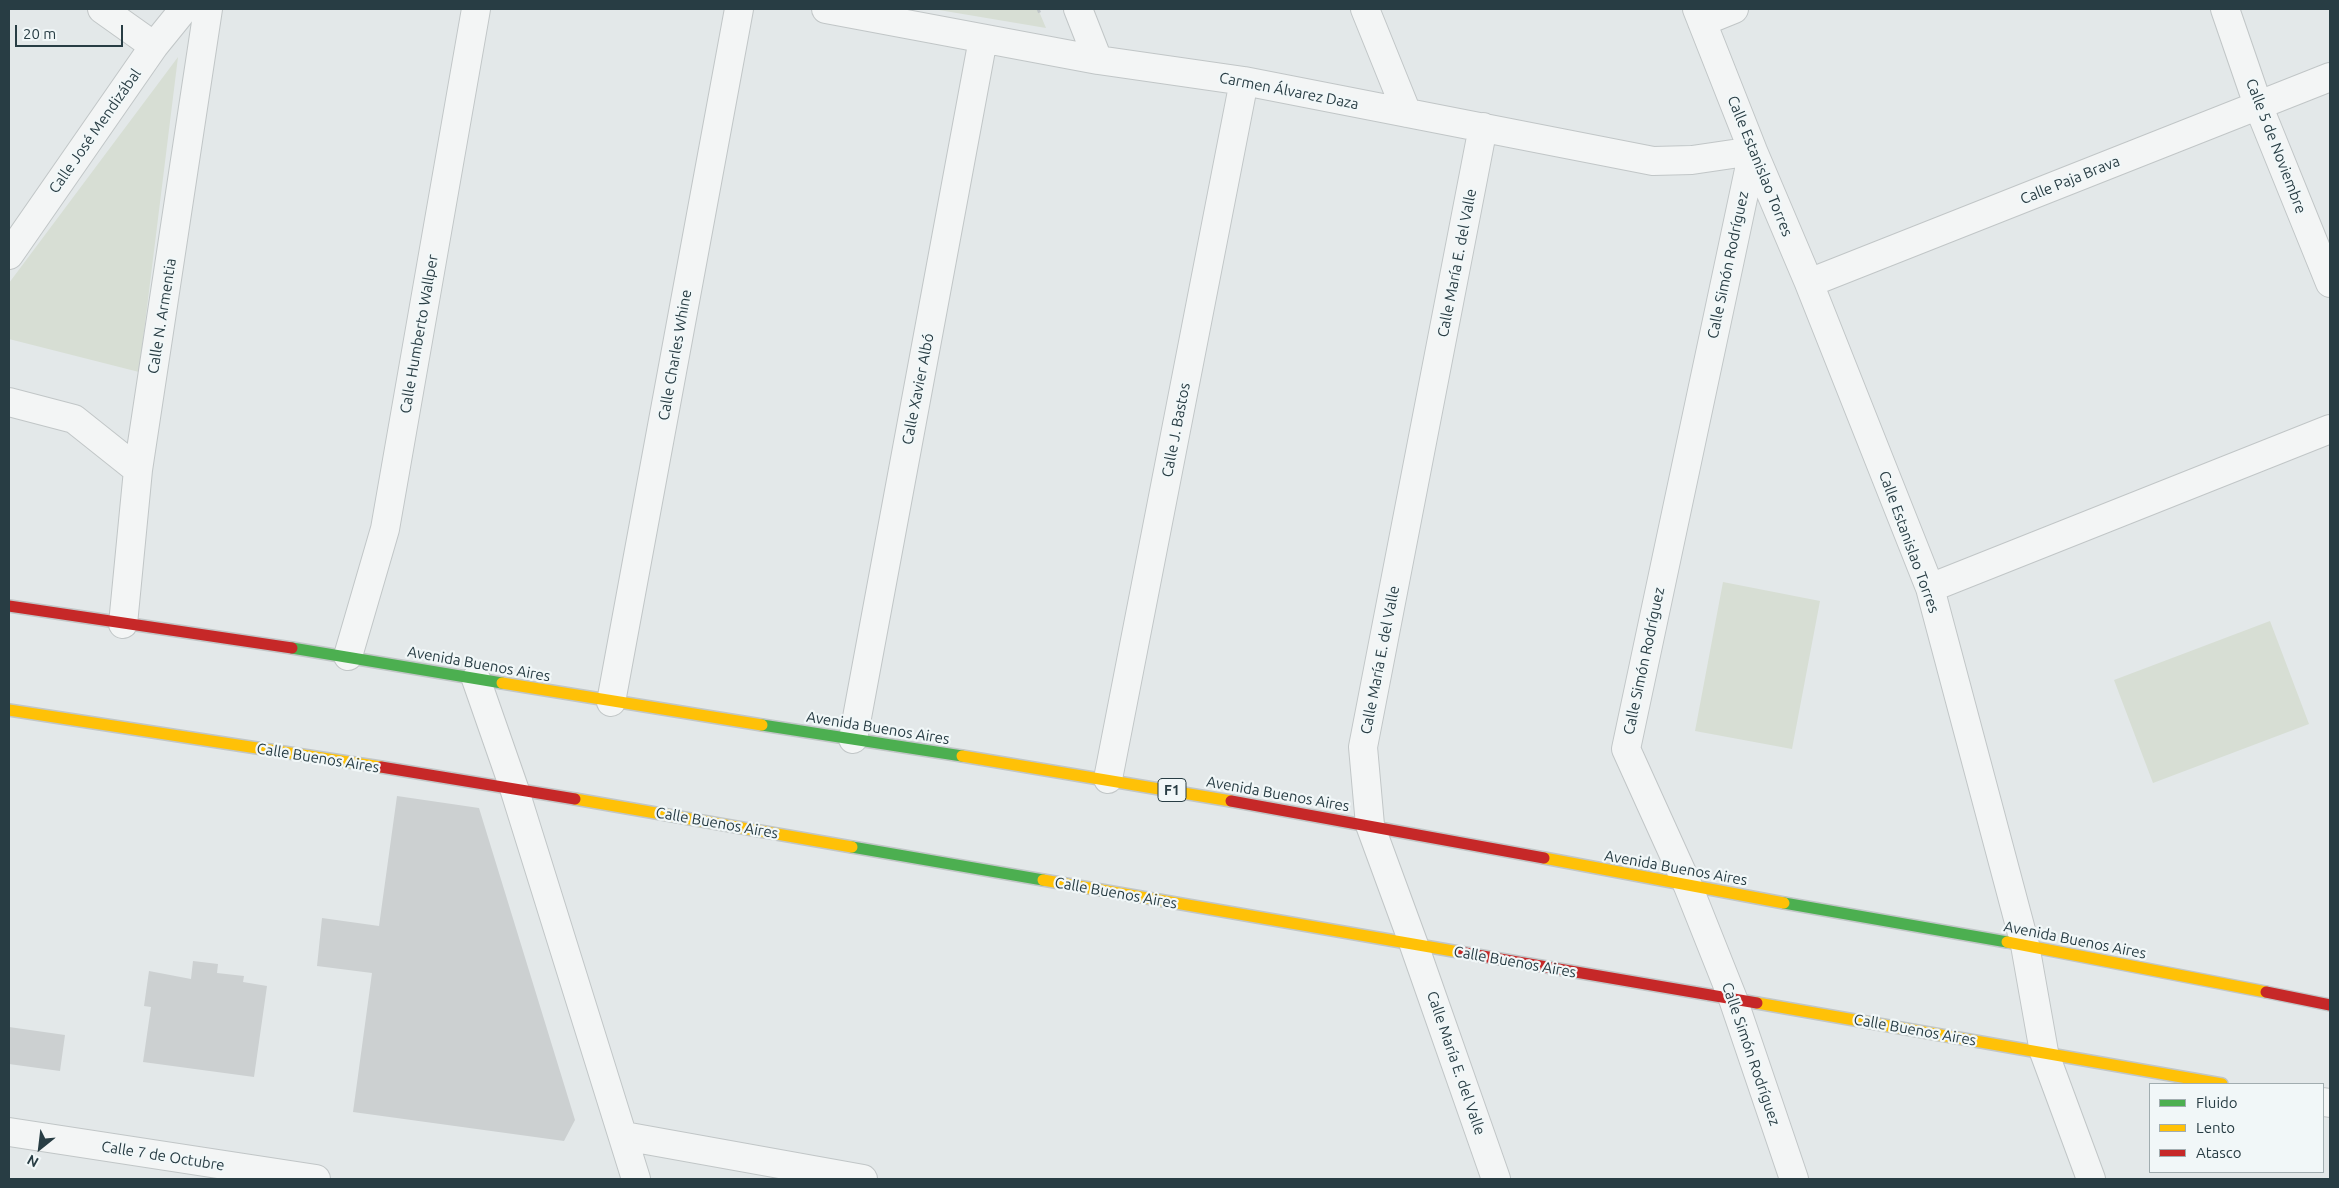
<!DOCTYPE html>
<meta charset="utf-8">
<style>
body{margin:0}
#map{position:relative;width:2339px;height:1188px;overflow:hidden;background:#e3e8e9;font-family:Ubuntu,sans-serif}
canvas{display:block}
.frame{position:absolute;inset:0;border:10px solid #283d44;pointer-events:none}
.legend{position:absolute;left:2149px;top:1083px;width:175px;height:90px;box-sizing:border-box;background:#f1f7f8;border:1px solid #a1adb0;margin:0;padding:6px 9px;list-style:none;font-size:15px;color:#283d44}
.legend li{display:flex;align-items:center;gap:10px;height:25px}
.legend b{width:25px;border:1px solid #a1adb0}
.north{position:absolute;left:15px;top:1123px;width:50px;height:50px;-webkit-text-stroke:4px #f1f7f8;paint-order:stroke;rotate:209deg;font-size:14px;font-weight:700;line-height:20px;text-align:center;color:#283d44}
.north::after{content:'';display:block;margin:auto;width:18px;height:22px;background:#283d44;clip-path:polygon(50% 0,100% 100%,50% 72%,0 100%)}
.scale{position:absolute;left:15px;top:25px;width:108px;height:22px;box-sizing:border-box;border:2px solid #283d44;border-top:0;padding-left:6px;font-size:15px;line-height:18px;white-space:nowrap;color:#283d44;-webkit-text-stroke:4px #f1f7f8;paint-order:stroke}
</style>
<div id="map">
<canvas width="2339" height="1188"></canvas>
<div class="frame"></div>
<ul class="legend">
<li><b style="height:6px;background:#4caf50"></b>Fluido</li>
<li><b style="height:6px;background:#ffc107"></b>Lento</li>
<li><b style="height:6px;background:#c62828"></b>Atasco</li>
</ul>
<div class="north">N</div>
<div class="scale">20 m</div>
</div>
<script>
const c = document.querySelector('canvas').getContext('2d');
c.lineJoin = 'round';
function fillPath(path, color) {
  c.fillStyle = color;
  c.fill(path, 'evenodd');
}
function poly(rows) {
  const path = new Path2D();
  for (const r of rows) {
    path.moveTo(r[0], r[1]);
    for (let i = 2; i < r.length; i += 2) path.lineTo(r[i], r[i + 1]);
  }
  return path;
}
function trace(path, color, width, dash) {
  c.strokeStyle = color;
  c.lineWidth = width;
  c.lineCap = dash ? 'butt' : 'round';
  c.setLineDash(dash || []);
  c.stroke(path);
}
function write(font, color, halo, rows, align = 'center') {
  c.font = font + ' Ubuntu,sans-serif';
  c.lineWidth = 4.5;
  c.setLineDash([]);
  c.textBaseline = 'middle';
  c.strokeStyle = halo;
  c.fillStyle = color;
  for (const [text, x, y, turn = 0] of rows) {
    c.save();
    c.translate(x, y);
    c.rotate((+turn || 0) * Math.PI / 180);
    c.textAlign = isNaN(turn) ? turn : align;
    if (halo) c.strokeText(text, 0, 0);
    c.fillText(text, 0, 0);
    c.restore();
  }
}
const green = poly([
 [933,9,1038,9,1046,28],
 [178,57,139,372,9,339,9,283],
 [1723,582,1820,601,1792,749,1695,731],
 [2270,621,2309,724,2153,783,2114,680]
]);
const building = poly([
 [397,796,479,808,575,1120,564,1141,353,1112,372,973,317,966,322,918,379,926],
 [193,961,218,964,217,973,244,976,243,982,267,986,254,1077,143,1062,151,1007,144,1006,149,971,191,979],
 [9,1027,65,1035,60,1071,9,1064]
]);
const path = poly([
 [1038,9,1041,16]
]);
const street = poly([
 [102,9,154,46],
 [826,9,1098,60,1244,81,1653,161,1692,160,1753,151,1626,749,1688,886,1733,999,1794,1179],
 [1078,9,1098,60],
 [1365,9,1407,113],
 [1697,9,1753,151,1809,283,1930,588,2025,945,2044,1052,2091,1179],
 [2225,9,2258,105,2330,283],
 [1702,22,1734,9],
 [1483,127,1363,747,1370,825,1414,945,1496,1179],
 [9,255,154,46,184,9],
 [1809,283,2330,77],
 [9,402,74,419,138,470],
 [1930,588,2330,429],
 [123,624,138,470,208,9],
 [348,656,385,529,476,9],
 [476,679,514,788,636,1179],
 [611,702,739,9],
 [853,739,983,39],
 [1108,779,1244,81],
 [2323,1102,2330,1103],
 [9,1132,316,1179],
 [624,1136,863,1179]
]);
const fast = poly([
 [292,648,502,683],
 [762,725,962,756],
 [852,847,1043,880],
 [1784,903,2007,942]
]);
const slow = poly([
 [502,683,762,725],
 [9,710,381,767],
 [962,756,1231,801],
 [575,799,852,847],
 [1544,858,1784,903],
 [1043,880,1459,952],
 [2007,942,2266,992],
 [1757,1003,2222,1084]
]);
const jam = poly([
 [9,606,292,648],
 [381,767,575,799],
 [1231,801,1544,858],
 [1459,952,1757,1003],
 [2266,992,2330,1005]
]);
const shields = [
 [1172,790,28]
];
const shieldNames = [
 ["F1",1172,790]
];
const streetNames = [
 ["Carmen Álvarez Daza",1289,91,11],
 ["Calle José Mendizábal",95,131,-55],
 ["Calle 5 de Noviembre",2276,146,69],
 ["Calle Estanislao Torres",1760,166,68],
 ["Calle Paja Brava",2070,180,-22],
 ["Calle María E. del Valle",1457,263,-79],
 ["Calle Simón Rodríguez",1728,265,-78],
 ["Calle N. Armentia",162,316,-81],
 ["Calle Humberto Wallper",419,334,-80],
 ["Calle Charles Whine",675,355,-80],
 ["Calle Xavier Albó",918,389,-79],
 ["Calle J. Bastos",1176,430,-79],
 ["Calle Estanislao Torres",1909,542,70],
 ["Calle María E. del Valle",1380,660,-79],
 ["Calle Simón Rodríguez",1644,661,-78],
 ["Avenida Buenos Aires",479,664,10],
 ["Avenida Buenos Aires",878,728,9],
 ["Calle Buenos Aires",318,758,9],
 ["Avenida Buenos Aires",1278,794,10],
 ["Calle Buenos Aires",717,823,10],
 ["Avenida Buenos Aires",1676,868,10],
 ["Calle Buenos Aires",1116,893,10],
 ["Avenida Buenos Aires",2075,940,11],
 ["Calle Buenos Aires",1515,962,10],
 ["Calle Buenos Aires",1915,1030,10],
 ["Calle Simón Rodríguez",1751,1054,71],
 ["Calle María E. del Valle",1456,1063,71],
 ["Calle 7 de Octubre",163,1156,9]
];
fillPath(green, '#d7ded4');
fillPath(building, '#ccd0d1');
trace(street, '#c1c6c7', 30);
trace(fast, '#c1c6c7', 14);
trace(slow, '#c1c6c7', 14);
trace(jam, '#c1c6c7', 14);
trace(path, '#c1c7c9', 3, [4, 4]);
trace(street, '#f3f5f5', 28);
trace(fast, '#4caf50', 11);
trace(slow, '#ffc107', 11);
trace(jam, '#c62828', 11);
for (const [x, y, w] of shields) {
  const box = new Path2D();
  box.roundRect(x - w / 2, y - 11.5, w, 23, 4);
  c.fillStyle = '#f1f7f8';
  c.fill(box);
  trace(box, '#283d44', 1);
}
write('bold 14px', '#283d44', null, shieldNames);
write('15px', '#283d44', '#f1f7f8', streetNames);
</script>
